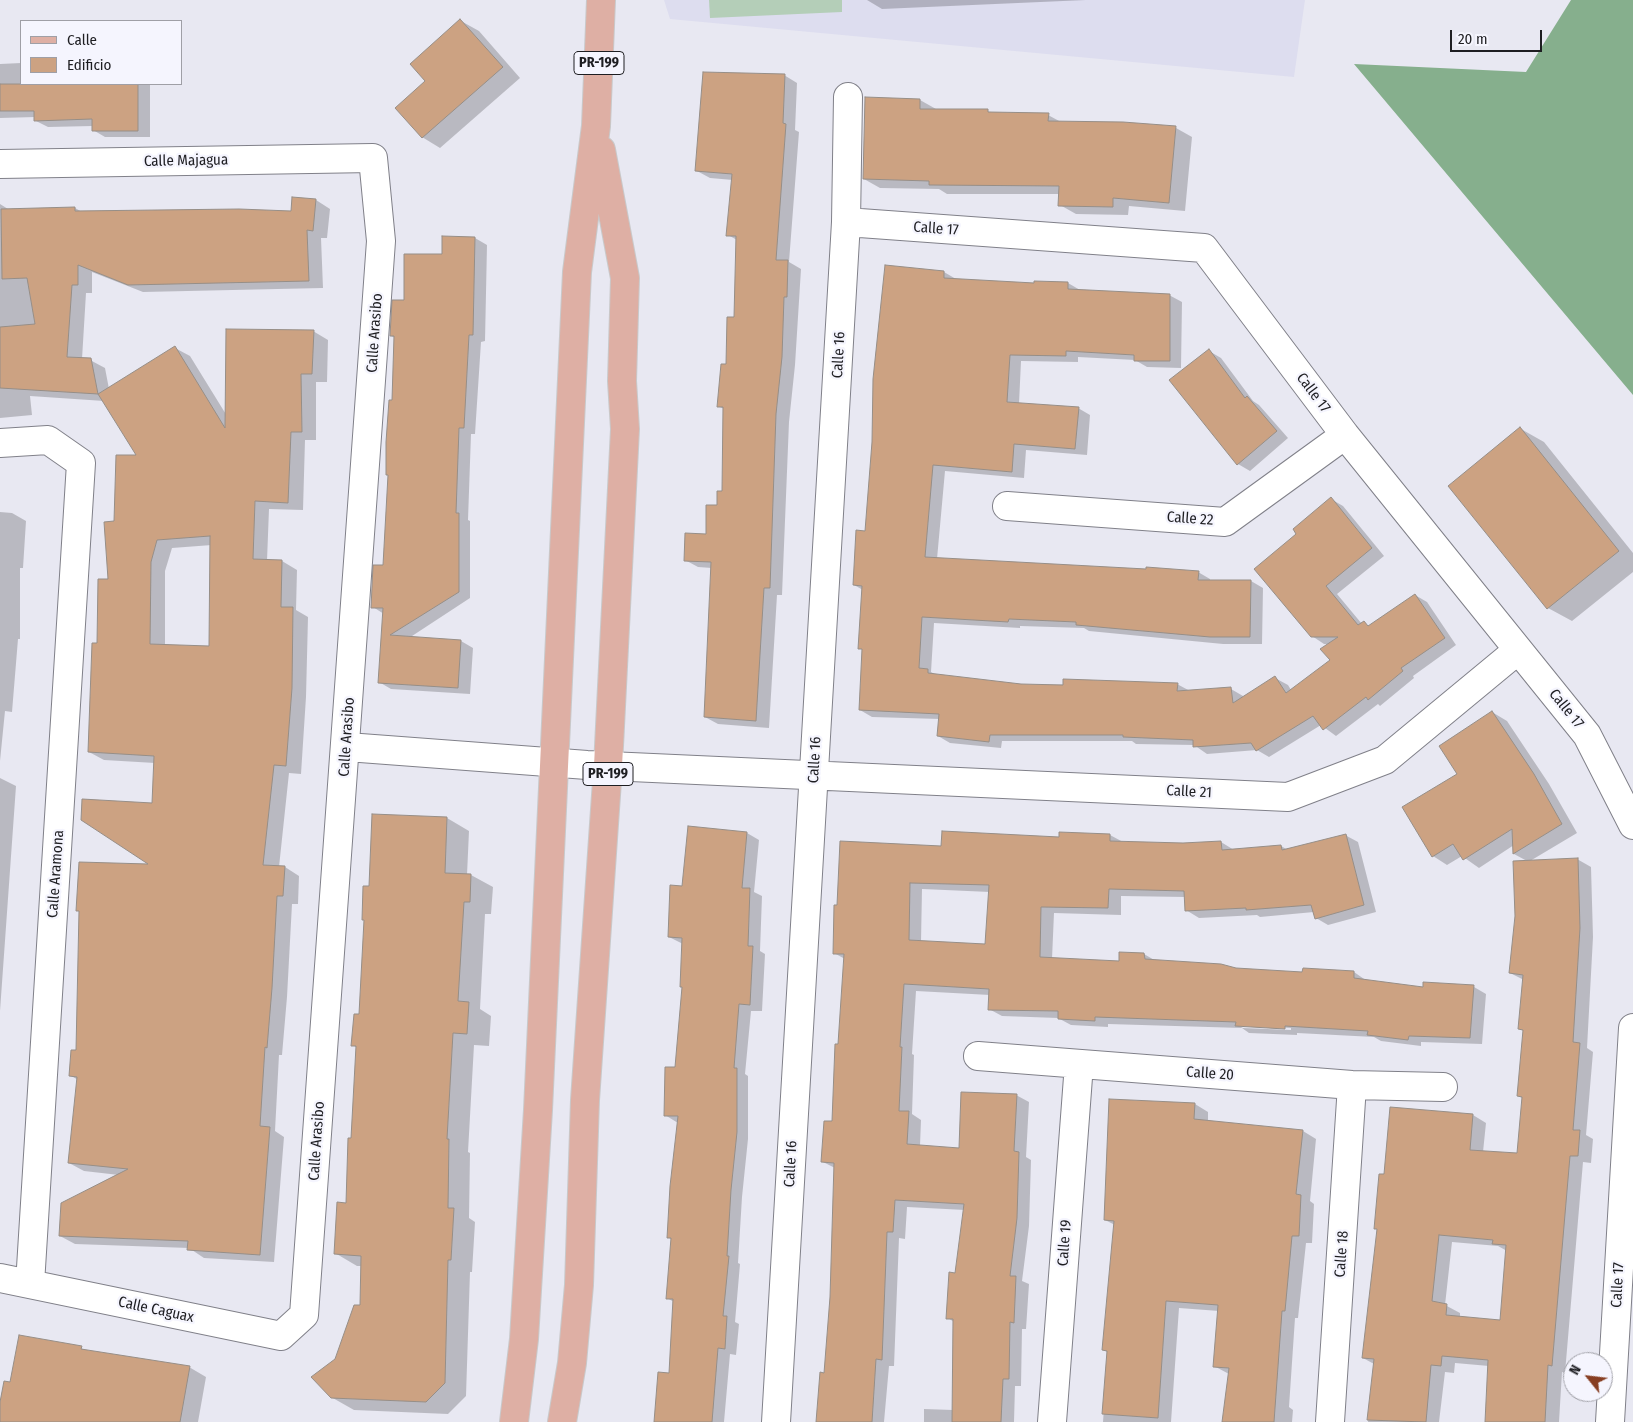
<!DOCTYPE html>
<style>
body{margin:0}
#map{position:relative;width:1633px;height:1422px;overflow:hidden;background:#e8e8f2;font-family:"Fira Sans Condensed",sans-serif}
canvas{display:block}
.legend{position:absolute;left:20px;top:20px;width:162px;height:65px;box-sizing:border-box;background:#f5f5fe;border:1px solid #9f9fa6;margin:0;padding:6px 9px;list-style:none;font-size:15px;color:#1e1e22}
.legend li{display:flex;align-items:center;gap:10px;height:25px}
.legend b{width:25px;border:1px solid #9f9fa6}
.north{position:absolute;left:1563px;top:1352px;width:50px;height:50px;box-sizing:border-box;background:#f5f5fe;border:1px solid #9f9fa6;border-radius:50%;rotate:299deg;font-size:14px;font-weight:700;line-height:20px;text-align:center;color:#1e1e22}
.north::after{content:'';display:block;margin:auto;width:18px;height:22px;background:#873e22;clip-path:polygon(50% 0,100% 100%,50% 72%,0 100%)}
.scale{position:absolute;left:1450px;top:30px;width:92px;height:22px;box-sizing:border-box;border:2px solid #1e1e22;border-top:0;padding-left:6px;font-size:15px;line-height:18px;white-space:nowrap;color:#1e1e22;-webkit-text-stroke:4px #f5f5fe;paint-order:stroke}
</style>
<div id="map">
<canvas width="1633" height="1422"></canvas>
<ul class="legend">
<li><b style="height:6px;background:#deafa4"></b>Calle</li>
<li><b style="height:14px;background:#cca282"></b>Edificio</li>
</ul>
<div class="north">N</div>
<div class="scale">20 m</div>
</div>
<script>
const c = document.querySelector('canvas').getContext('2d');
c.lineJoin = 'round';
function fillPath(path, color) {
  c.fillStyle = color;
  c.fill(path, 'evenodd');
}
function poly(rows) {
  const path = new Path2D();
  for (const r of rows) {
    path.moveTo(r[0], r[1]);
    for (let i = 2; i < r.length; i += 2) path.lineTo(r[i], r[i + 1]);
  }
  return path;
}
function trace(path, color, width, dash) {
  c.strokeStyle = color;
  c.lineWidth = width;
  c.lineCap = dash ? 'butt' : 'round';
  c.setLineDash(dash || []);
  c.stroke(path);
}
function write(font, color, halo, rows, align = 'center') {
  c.font = font + ' "Fira Sans Condensed",sans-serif';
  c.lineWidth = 4.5;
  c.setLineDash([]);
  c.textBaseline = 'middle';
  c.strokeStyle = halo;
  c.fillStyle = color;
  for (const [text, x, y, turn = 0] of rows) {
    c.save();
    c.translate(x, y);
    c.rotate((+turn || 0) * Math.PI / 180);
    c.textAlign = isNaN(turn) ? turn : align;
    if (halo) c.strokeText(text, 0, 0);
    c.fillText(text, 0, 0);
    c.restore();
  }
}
const built = poly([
 [664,0,1305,0,1294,77,670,19]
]);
const green = poly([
 [709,0,842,0,842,12,710,18]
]);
const forest = poly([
 [1571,0,1633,0,1633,395,1354,64,1526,72]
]);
const shadow = poly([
 [867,0,1086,0,882,9],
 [461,21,479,31,520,78,440,148,422,137,427,81],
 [21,63,21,84,150,84,150,137,105,137,93,130,93,126,48,127,36,121,36,117,0,118,0,64],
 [784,75,797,83,795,130,799,132,789,262,801,269,795,365,789,422,782,595,777,595,769,728,718,724,705,717,712,568,698,567,685,560,707,535,723,492,724,409,718,406,735,319,737,240,728,235,733,180,710,178,697,171],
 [920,100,936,109,1048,115,1061,122,1123,123,1176,128,1192,137,1185,211,1129,206,1128,215,1076,214,1060,205,1060,194,947,194,939,189,880,188,864,179],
 [316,200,330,209,327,238,321,238,323,288,143,292,92,272,92,293,86,293,82,359,90,360,105,368,109,389,175,348,190,356,227,416,313,331,328,340,327,382,316,382,316,440,305,440,303,510,269,509,267,561,282,561,297,570,296,610,308,617,306,697,301,774,289,773,279,867,285,867,299,876,298,904,292,904,287,997,282,1055,279,1055,275,1131,284,1137,274,1262,204,1258,189,1248,75,1244,60,1236,119,1175,84,1171,69,1163,78,1080,70,1075,77,1052,80,912,78,910,152,866,155,763,104,760,89,752,98,645,116,522,139,457,104,401,30,396,32,415,0,418,0,204,8,209,75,208,82,212,292,213],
 [212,545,210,647,165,646,165,571,172,548],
 [475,238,487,245,485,341,481,342,475,434,471,434,468,520,470,521,470,598,409,638,461,641,473,648,470,694,391,689,379,682,384,614,373,607,385,566,395,338,391,336,405,301,443,256],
 [886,266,944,272,956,279,1036,285,1068,283,1080,290,1169,295,1182,302,1181,368,1147,367,1135,360,1078,357,1078,362,1021,361,1019,404,1078,408,1090,415,1087,455,1026,450,1024,478,945,471,937,559,1198,572,1210,579,1210,581,1251,581,1263,588,1262,644,1223,644,1089,631,1084,628,1020,626,1020,628,934,623,931,672,938,676,1021,685,1177,684,1190,691,1231,689,1243,696,1243,698,1275,678,1288,685,1291,690,1332,661,1330,644,1324,644,1312,636,1298,534,1331,499,1343,506,1384,556,1337,594,1362,624,1370,626,1415,595,1427,602,1456,645,1413,676,1414,678,1380,706,1378,704,1336,736,1321,725,1269,757,1257,750,1207,754,1194,745,1136,744,1132,741,1002,741,1001,748,950,743,938,736,940,719,872,717,860,710,864,651,860,648,863,590,854,585,866,532],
 [1209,351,1221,358,1253,401,1259,405,1288,438,1250,471,1238,464,1171,380],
 [1521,429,1544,442,1633,553,1633,572,1572,621,1548,608],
 [0,512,12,513,26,521,23,568,20,568,20,639,18,639,12,712,5,711,0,761],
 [1492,712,1507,721,1549,784,1577,833,1530,861,1577,859,1591,867,1593,937,1587,1048,1593,1052,1586,1135,1593,1139,1591,1163,1583,1162,1565,1373,1562,1372,1559,1422,1486,1422,1489,1366,1455,1363,1454,1373,1445,1372,1439,1422,1368,1422,1374,1364,1363,1358,1378,1230,1376,1228,1385,1176,1473,1115,1486,1123,1483,1152,1518,1154,1523,1098,1518,1096,1524,1031,1519,1029,1524,980,1510,973,1527,861,1514,854,1514,845,1479,868,1462,856,1447,865,1433,856,1459,774],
 [1452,1242,1498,1246,1507,1251,1501,1321,1460,1318,1460,1313,1445,1305],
 [0,778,16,786,0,1011],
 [373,815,447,818,469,831,467,875,471,875,493,887,491,914,485,914,480,1009,491,1016,489,1046,474,1045,468,1152,470,1153,469,1218,475,1222,472,1272,470,1272,466,1396,448,1414,354,1410,331,1397,336,1360,361,1306,362,1266,357,1266,335,1253,347,1204,357,1048,353,1045,360,1016,370,887],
 [747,833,759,840,754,892,762,896,760,951,765,954,762,1011,751,1011,745,1074,748,1076,748,1139,742,1197,738,1263,740,1264,735,1322,739,1324,736,1355,730,1354,724,1422,655,1422,670,1374,674,1302,667,1298,672,1240,668,1237,678,1123,665,1115,676,1068,683,988,681,987,683,944,669,937,683,887],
 [1060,834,1110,835,1123,842,1183,844,1221,842,1234,850,1281,846,1288,850,1345,835,1358,842,1376,912,1328,925,1316,918,1314,912,1260,917,1257,915,1199,918,1186,910,1185,897,1121,896,1121,915,1054,913,1052,959,1120,962,1144,954,1156,961,1236,969,1304,973,1304,969,1354,972,1367,981,1424,988,1424,983,1474,987,1486,994,1482,1044,1421,1042,1421,1046,1381,1041,1374,1037,1297,1033,1297,1035,1249,1033,1242,1028,1108,1024,1108,1027,1071,1025,1058,1018,1002,1016,989,1009,990,995,916,991,912,1054,914,1055,912,1114,921,1120,920,1146,960,1149,1016,1095,1029,1102,1026,1157,1031,1160,1029,1226,1022,1281,1029,1284,1026,1329,1022,1329,1021,1386,1015,1386,1014,1422,924,1422,924,1409,953,1410,954,1322,948,1318,956,1274,965,1210,907,1207,905,1239,899,1238,894,1366,889,1366,884,1422,817,1422,825,1374,831,1297,835,1168,823,1162,833,1123,845,959,834,953,942,847,1060,838],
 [922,889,990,892,986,945,921,942],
 [1237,1025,1291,1028,1291,1030,1243,1028],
 [1195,1104,1208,1112,1208,1121,1303,1131,1316,1139,1310,1201,1314,1204,1312,1243,1306,1243,1298,1318,1295,1318,1289,1407,1293,1410,1292,1422,1224,1422,1229,1374,1214,1366,1219,1311,1179,1308,1171,1422,1103,1422,1108,1352,1103,1350,1115,1225,1105,1220],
 [20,1336,81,1348,88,1352,189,1367,206,1377,198,1422,4,1422]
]);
const building = poly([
 [460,19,503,67,422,138,395,108,425,81,410,64,460,19],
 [703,72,785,74,783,123,786,124,776,260,788,260,787,297,784,297,782,357,776,414,770,588,764,588,756,721,704,717,711,562,684,561,685,533,706,534,706,505,717,505,717,491,722,491,723,407,717,407,721,364,726,364,727,317,734,317,736,236,726,236,732,174,695,171,703,72],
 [0,84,138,84,138,131,92,131,92,119,34,121,34,111,0,111,0,84],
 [865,97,920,99,920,109,988,109,988,112,1049,113,1048,121,1123,122,1176,126,1169,203,1113,198,1113,207,1058,206,1059,186,929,185,929,181,863,179,865,97],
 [292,197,316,199,313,231,307,230,309,281,128,285,78,265,78,285,72,285,67,357,91,358,98,394,0,388,0,327,35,324,27,278,2,279,1,209,75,207,75,211,239,209,291,211,292,197],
 [442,236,475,237,473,335,469,335,464,428,459,428,456,513,459,513,459,592,390,635,461,640,458,688,378,683,383,608,371,608,373,565,383,565,388,475,386,475,386,442,389,400,392,400,394,336,390,336,392,300,404,300,404,254,442,254,442,236],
 [885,265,944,271,944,278,1034,283,1034,281,1068,282,1068,289,1170,294,1170,361,1134,361,1134,355,1066,351,1066,356,1010,355,1007,402,1079,407,1075,449,1014,444,1012,472,933,465,925,557,1146,569,1146,567,1199,571,1198,580,1251,580,1250,637,1210,637,1076,625,1076,622,1009,619,1008,622,922,617,919,668,928,669,928,673,1021,684,1063,685,1063,679,1178,683,1177,691,1231,687,1233,703,1275,676,1286,693,1330,660,1320,649,1338,637,1311,637,1254,569,1296,534,1293,529,1331,497,1372,548,1326,586,1358,625,1364,621,1368,626,1415,594,1445,638,1401,668,1403,671,1368,700,1366,697,1323,730,1313,716,1256,751,1251,743,1193,747,1193,740,1123,737,1123,735,990,735,989,742,937,736,939,714,859,710,862,649,858,649,862,586,853,585,856,530,865,531,872,442,873,379,885,265],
 [226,329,314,330,312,374,301,374,302,432,291,432,288,503,255,501,253,559,282,560,281,607,293,607,292,688,286,766,274,765,263,865,285,866,283,896,277,896,272,988,267,1048,265,1047,260,1126,270,1127,260,1255,187,1250,188,1241,59,1236,61,1203,128,1169,68,1163,77,1077,69,1076,71,1050,76,1050,79,911,76,911,79,862,148,864,81,820,82,799,152,803,154,756,88,752,92,643,97,643,98,579,108,579,104,522,114,521,116,455,136,455,98,394,175,346,225,428,226,329],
 [210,536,209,646,150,644,151,562,157,540,210,536],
 [1209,349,1245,398,1247,396,1277,431,1237,465,1169,380,1209,349],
 [1520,427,1619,551,1547,609,1448,486,1520,427],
 [1492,711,1534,774,1562,824,1513,854,1512,829,1463,860,1453,844,1432,857,1402,807,1457,774,1439,746,1492,711],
 [372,814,447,817,445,873,471,874,470,902,464,902,458,1001,469,1002,467,1034,453,1033,447,1139,449,1139,448,1208,454,1208,451,1260,448,1260,445,1383,426,1402,331,1398,311,1377,335,1359,354,1305,360,1305,361,1256,334,1254,337,1202,346,1203,348,1138,351,1138,356,1046,351,1046,354,1014,359,1014,364,920,362,920,363,886,369,886,372,814],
 [688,826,747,832,742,888,750,888,748,946,753,946,750,1005,739,1004,734,1068,737,1068,737,1132,731,1190,727,1256,729,1256,723,1316,727,1316,725,1349,718,1348,712,1422,654,1422,658,1372,669,1373,673,1299,666,1299,671,1238,667,1238,670,1186,678,1116,664,1116,665,1067,675,1067,682,987,680,987,682,938,668,937,670,885,682,886,688,826],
 [942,831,1059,837,1059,832,1110,834,1110,841,1183,843,1221,841,1222,850,1281,845,1282,850,1346,834,1364,905,1315,919,1311,905,1246,910,1246,908,1185,911,1184,891,1109,889,1108,908,1041,907,1040,957,1119,961,1119,952,1144,953,1145,959,1221,964,1236,968,1302,972,1303,968,1354,971,1354,978,1423,987,1423,982,1474,985,1470,1038,1409,1036,1408,1040,1367,1035,1368,1031,1285,1026,1285,1029,1235,1026,1236,1022,1095,1017,1095,1021,1058,1019,1058,1011,988,1010,989,989,904,984,900,1047,902,1047,899,1111,909,1111,907,1144,959,1148,961,1092,1017,1094,1014,1151,1019,1152,1017,1218,1010,1276,1016,1276,1014,1323,1010,1322,1009,1379,1003,1379,1001,1422,952,1422,953,1319,946,1319,949,1272,955,1273,964,1204,895,1200,893,1232,887,1232,882,1360,876,1359,872,1422,816,1422,820,1372,824,1373,830,1297,834,1163,821,1162,824,1121,832,1121,835,1044,838,1044,844,954,833,954,834,905,837,905,840,841,941,846,942,831],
 [910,883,989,885,985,944,909,940,910,883],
 [1578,858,1580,928,1573,1042,1580,1043,1573,1130,1580,1130,1578,1156,1570,1156,1552,1366,1548,1365,1545,1422,1485,1422,1488,1360,1442,1356,1441,1366,1431,1365,1426,1422,1367,1420,1374,1359,1362,1358,1377,1229,1374,1229,1379,1174,1384,1174,1390,1107,1473,1114,1470,1150,1517,1153,1522,1097,1517,1096,1523,1030,1518,1029,1523,975,1509,973,1515,916,1513,861,1578,858],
 [1439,1235,1493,1240,1492,1244,1506,1245,1500,1320,1446,1315,1447,1304,1432,1301,1439,1235],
 [1109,1099,1195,1103,1194,1119,1303,1130,1296,1194,1301,1195,1299,1236,1292,1236,1285,1311,1282,1311,1274,1422,1222,1422,1229,1368,1213,1367,1218,1305,1166,1301,1158,1418,1102,1414,1107,1351,1102,1350,1114,1221,1104,1220,1109,1099],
 [19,1335,82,1346,81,1349,190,1366,180,1422,0,1422,0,1402,4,1381,10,1382,19,1335]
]);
const minor = poly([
 [0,164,373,158,381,241,304,1315,281,1336,0,1278],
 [846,222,1204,248,1345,435,1587,735,1633,825],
 [0,443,48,440,81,463,30,1284],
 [1007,506,1225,522,1345,435],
 [347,747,587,765,1288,797,1385,760,1518,650],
 [978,1056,1352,1085,1443,1087],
 [776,1422,846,222,848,97],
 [1052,1422,1079,1064],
 [1330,1422,1352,1085],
 [1610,1422,1633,1028]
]);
const major = poly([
 [514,1422,524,1339,538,1110,577,272,596,126,601,0],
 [562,1422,572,1363,579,1285,585,1100,608,766,625,429,622,381,625,278,601,150]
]);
const shields = [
 [599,63,50],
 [608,774,50]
];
const shieldNames = [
 ["PR-199",599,63],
 ["PR-199",608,774]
];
const streetNames = [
 ["Calle Majagua",186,161,-1],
 ["Calle 17",936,229,4],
 ["Calle Arasibo",375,333,-86],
 ["Calle 16",839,355,-87],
 ["Calle 17",1313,393,53],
 ["Calle 22",1190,519,4],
 ["Calle 17",1566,709,51],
 ["Calle Arasibo",347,737,-86],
 ["Calle 16",815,760,-87],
 ["Calle 21",1189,792,3],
 ["Calle Aramona",56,874,-86],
 ["Calle 20",1210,1074,4],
 ["Calle Arasibo",317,1141,-86],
 ["Calle 16",791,1164,-87],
 ["Calle 19",1065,1243,-86],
 ["Calle 18",1342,1254,-86],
 ["Calle 17",1618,1285,-87],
 ["Calle Caguax",156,1310,12]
];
fillPath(built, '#ddddef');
fillPath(green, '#b4ceb8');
fillPath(forest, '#86af8d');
fillPath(shadow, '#0003');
fillPath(building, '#cca282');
trace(building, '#968e87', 1);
trace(minor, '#808089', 30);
trace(major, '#c9c9ca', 30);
trace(minor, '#fff', 28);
trace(major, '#deafa4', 28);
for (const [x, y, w] of shields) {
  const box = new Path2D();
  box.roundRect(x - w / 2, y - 11.5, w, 23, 4);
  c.fillStyle = '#f5f5fe';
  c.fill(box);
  trace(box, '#1e1e22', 1);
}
write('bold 14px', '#1e1e22', null, shieldNames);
write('15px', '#1e1e22', '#f5f5fe', streetNames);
</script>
